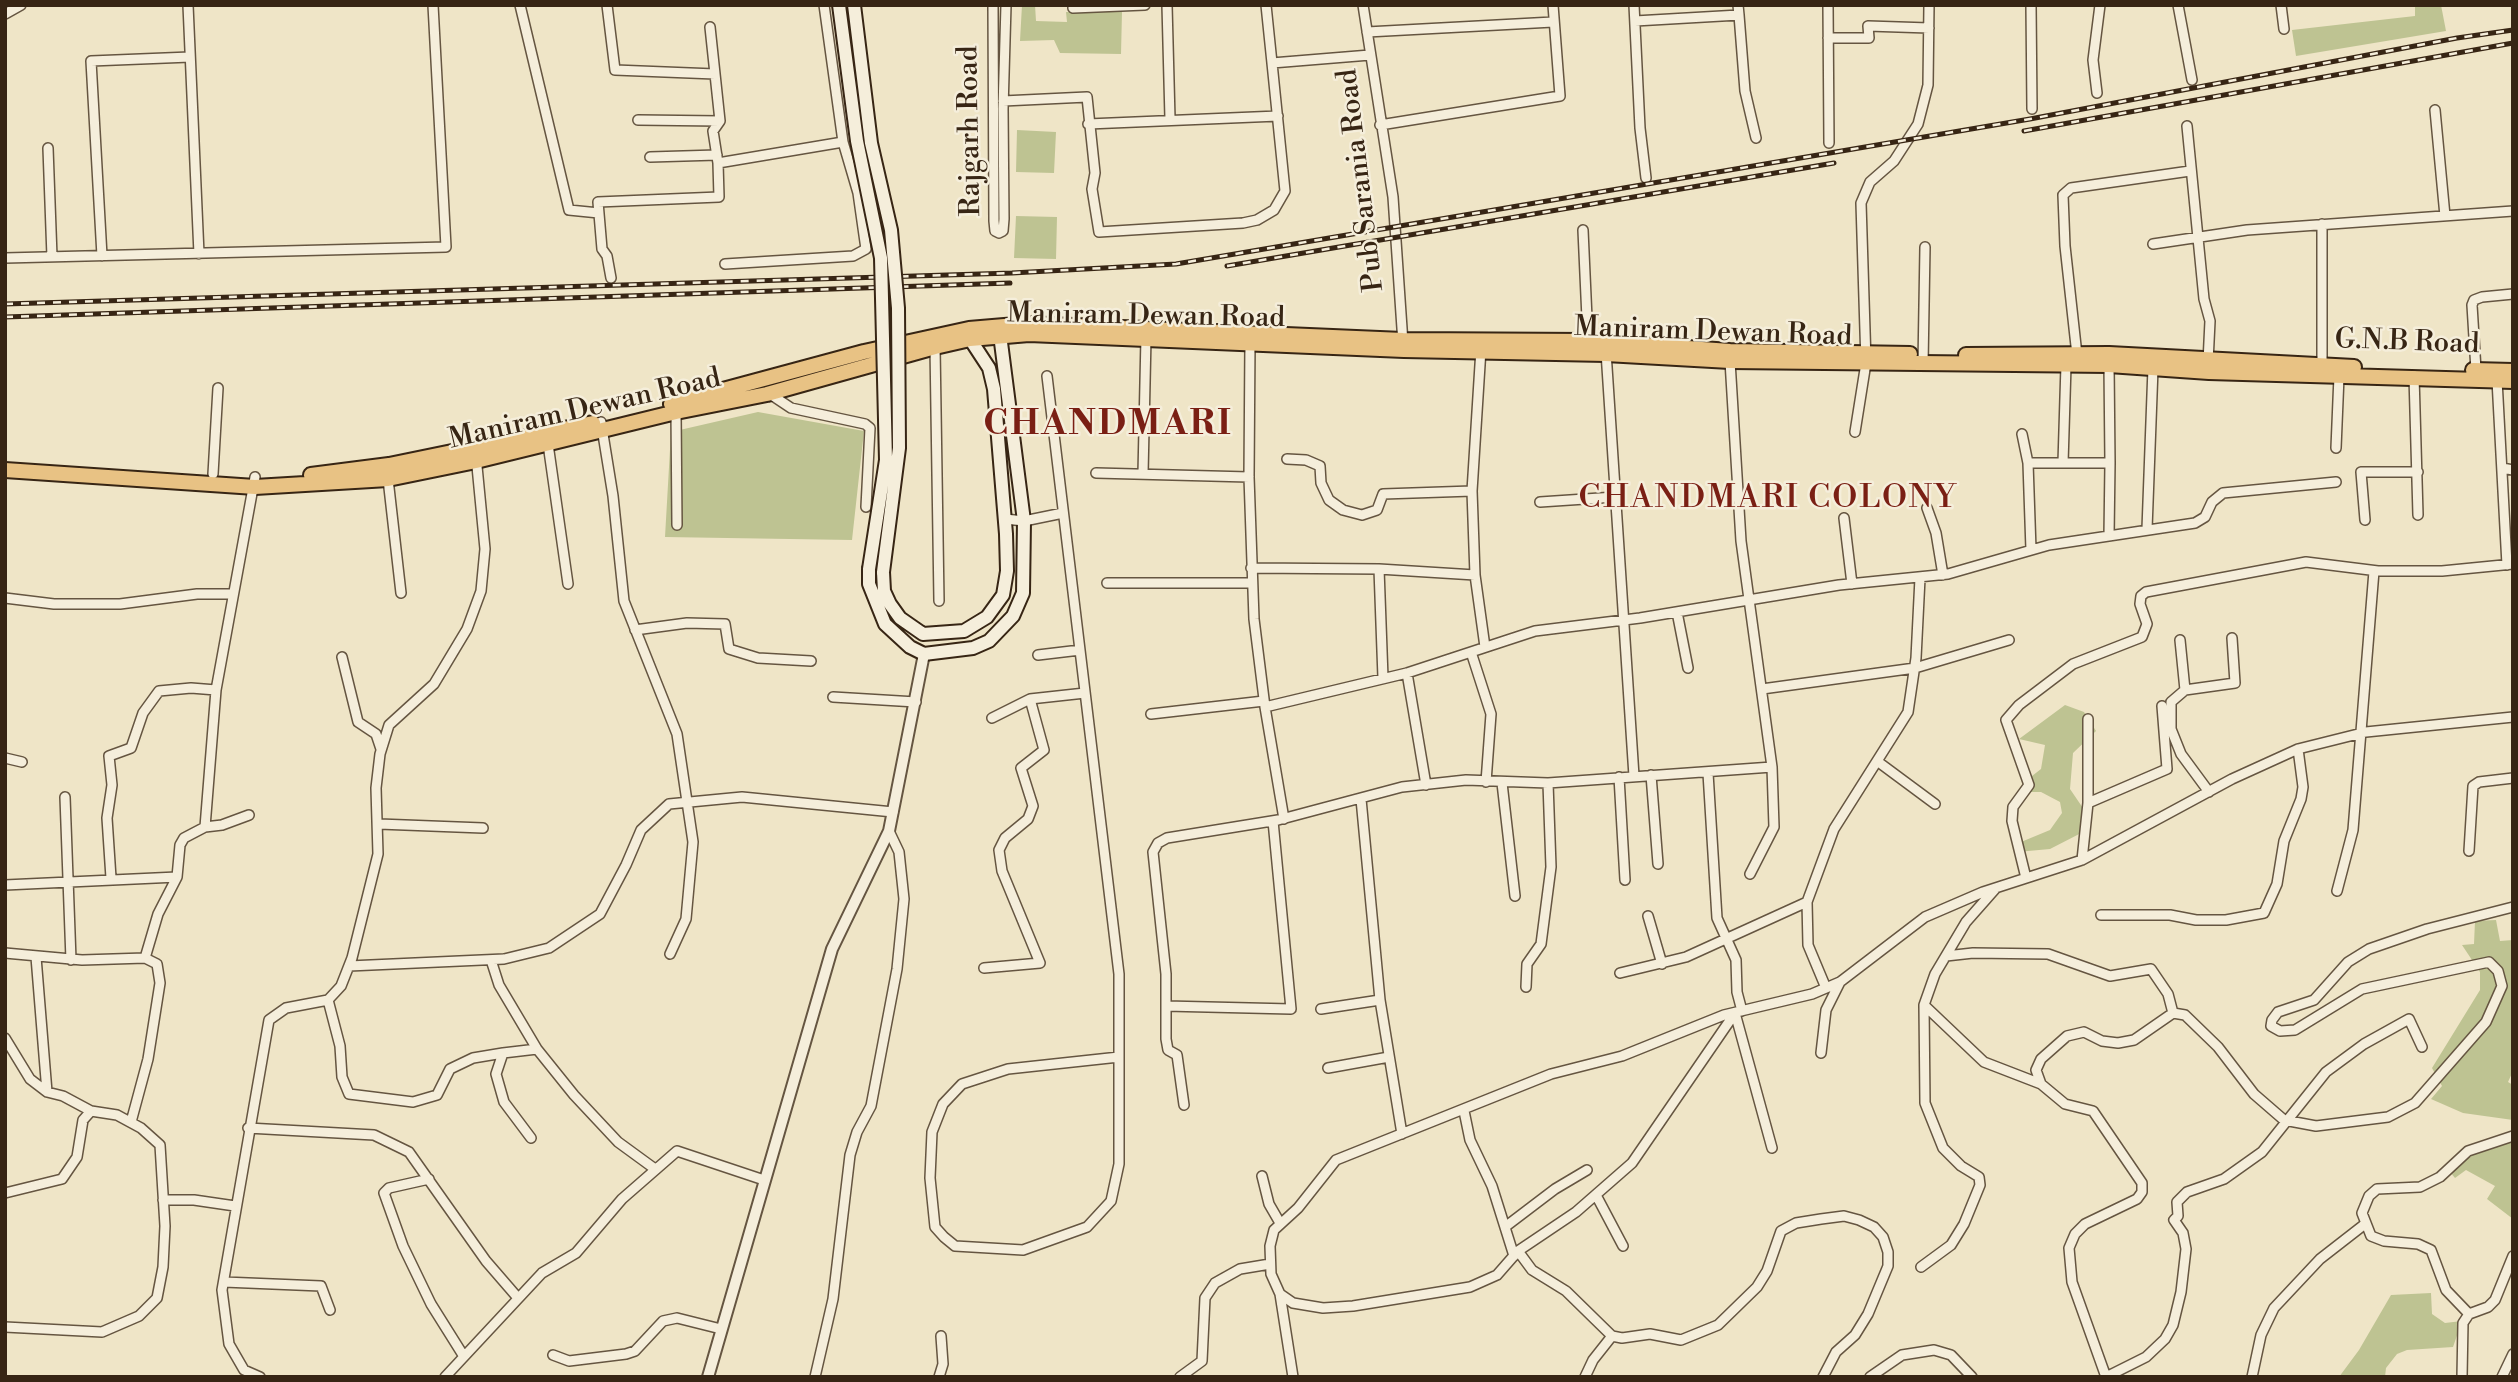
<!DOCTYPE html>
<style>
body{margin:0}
#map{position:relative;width:2518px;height:1382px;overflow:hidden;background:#efe5c7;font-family:"Libre Bodoni",serif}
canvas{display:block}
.frame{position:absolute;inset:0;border:7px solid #372514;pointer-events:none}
</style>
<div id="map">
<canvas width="2518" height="1382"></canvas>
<div class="frame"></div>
</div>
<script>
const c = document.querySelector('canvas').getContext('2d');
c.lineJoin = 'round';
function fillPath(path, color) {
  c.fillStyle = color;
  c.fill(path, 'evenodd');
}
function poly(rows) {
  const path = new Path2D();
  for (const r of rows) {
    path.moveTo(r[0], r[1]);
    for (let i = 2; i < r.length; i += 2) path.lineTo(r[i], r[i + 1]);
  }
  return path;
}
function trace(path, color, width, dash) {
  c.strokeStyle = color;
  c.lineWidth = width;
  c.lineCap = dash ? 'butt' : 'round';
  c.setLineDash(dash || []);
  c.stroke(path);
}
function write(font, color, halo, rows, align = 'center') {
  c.font = font + ' "Libre Bodoni",serif';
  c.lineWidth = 5;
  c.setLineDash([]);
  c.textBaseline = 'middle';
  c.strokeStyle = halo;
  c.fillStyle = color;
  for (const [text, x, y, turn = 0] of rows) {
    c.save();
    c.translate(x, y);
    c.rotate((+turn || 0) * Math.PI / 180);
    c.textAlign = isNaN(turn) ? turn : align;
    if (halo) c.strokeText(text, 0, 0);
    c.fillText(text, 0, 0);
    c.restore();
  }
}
const green = poly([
 [1022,5,1035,5,1036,21,1067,22,1066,12,1122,12,1121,54,1060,53,1054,40,1020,41],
 [2415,5,2441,5,2446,31,2296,56,2292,30,2415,16],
 [1017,130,1056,132,1054,173,1016,172],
 [1016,216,1057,217,1056,259,1014,258],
 [758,412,864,431,852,540,665,537,671,432],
 [2065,705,2084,712,2096,731,2073,753,2070,789,2087,814,2087,830,2050,849,2017,852,2021,842,2050,830,2062,813,2060,802,2041,792,2031,792,2032,776,2041,769,2045,745,2019,739],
 [2496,920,2500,941,2513,940,2513,1071,2508,1082,2513,1085,2513,1120,2463,1113,2431,1099,2442,1086,2432,1068,2480,990,2480,972,2462,945,2474,944,2475,921],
 [2513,1133,2513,1219,2487,1199,2495,1186,2466,1170,2455,1178,2450,1172,2471,1151],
 [2431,1293,2432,1314,2445,1323,2462,1321,2453,1347,2407,1350,2397,1354,2386,1368,2385,1377,2339,1377,2359,1350,2391,1295]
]);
const minor = poly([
 [188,5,199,254],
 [520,5,569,210,599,213],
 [607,5,615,70,715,74],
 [993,5,994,221,995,231,999,233,1003,231,1004,219,1003,109,1006,5],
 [1074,5,1073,8,1145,5],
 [1167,5,1170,119],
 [1266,5,1272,63],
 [1363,5,1393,197,1403,343],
 [1634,5,1640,128,1646,178],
 [1828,5,1829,143],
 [2031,5,2032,109],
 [2178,5,2192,80],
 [2281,5,2284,29],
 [5,14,21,5],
 [1739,15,1745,91,1756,138],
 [1635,21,1739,15,1738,5],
 [710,27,720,121,713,131,718,163,843,142],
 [1367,32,1553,22],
 [1828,38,1869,38,1868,26,1929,28],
 [2097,93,2093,60,2100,5],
 [1003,101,1087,97,1095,173,1092,189,1099,232,1243,223,1257,220,1274,210,1285,191,1272,63,1370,55],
 [2435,110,2445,216],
 [638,120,720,121],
 [1088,124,1278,116],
 [1380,125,1560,96,1553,5],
 [2187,126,2204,299,2210,321,2208,362],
 [48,148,52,257],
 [650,157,717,155],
 [1583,230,1588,341],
 [2153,244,2247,230,2513,211],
 [102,256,91,61,190,57],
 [5,258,446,247,433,5],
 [725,264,853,256,866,249,858,193,843,142,824,5],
 [611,278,607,256,602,249,598,202,719,197,718,163],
 [1250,342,1249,477,1254,619,1265,707,1284,819],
 [935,347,939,601],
 [1606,352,1634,776],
 [2077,355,2065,246,2063,195,2071,188,2190,171],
 [1730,361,1741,541,1772,767,1774,827,1750,874],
 [1923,364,1925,247],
 [2322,365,2322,224],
 [2476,370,2472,305,2474,300,2482,297,2513,294],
 [1047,376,1119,974,1119,1164,1111,1201,1087,1227,1023,1250,955,1246,944,1237,935,1227,930,1178,932,1132,943,1104,962,1084,1008,1069,1119,1057],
 [2414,376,2418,515],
 [2497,380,2507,565],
 [767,392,791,408,865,424,870,428,866,507],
 [676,412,677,525],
 [601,422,613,496,624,601,677,734,693,842,686,919,670,954],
 [1855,432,1866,363,1861,203,1870,182,1894,161,1918,124,1928,85,1929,5],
 [2022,434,2028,463,2031,550],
 [548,444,568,584],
 [2336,448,2339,376],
 [1287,459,1306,460,1320,466,1321,483,1329,500,1343,510,1362,515,1377,510,1383,494,1472,491],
 [2028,463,2110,463,2109,365],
 [2063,463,2066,365],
 [2502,468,2513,470],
 [1096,473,1249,477],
 [213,474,218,388],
 [1143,474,1146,337],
 [388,479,401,593],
 [1540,502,1615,497],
 [1927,508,1936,533,1943,575],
 [1844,518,1852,584],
 [1005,519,1024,521,1063,513],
 [2365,520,2361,472,2418,472],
 [2147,529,2153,368],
 [2109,536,2110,463],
 [1251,568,1379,569],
 [1475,575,1485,647],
 [1107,583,1252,583],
 [5,598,54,604,120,604,197,594,233,594],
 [1677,612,1688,668],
 [635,630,687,623,725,624,729,649,758,658,811,661],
 [2180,640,2185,690,2171,702,2171,729,2181,754,2209,792],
 [1471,652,1491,714,1486,782],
 [1038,655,1080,650],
 [342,657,358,722,376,734,381,749],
 [1407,673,1426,785],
 [1383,678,1379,569,1475,575,1472,491,1481,349],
 [1762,689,1915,668,2009,640],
 [2185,690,2235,683,2232,638],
 [833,697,916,702],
 [1265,707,1407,673,1535,631,1640,618,1839,585,1948,574,2049,545,2195,523,2205,517,2212,502,2223,493,2336,482],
 [1151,714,1264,701],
 [992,718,1030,699],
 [2088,719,2088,803],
 [5,758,22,762],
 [1877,761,1935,804],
 [1708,773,1717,918,1736,960,1737,992,1742,1011],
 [1651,775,1658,864],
 [1619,777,1625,880],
 [1502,783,1515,896],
 [65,797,71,960],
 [1361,799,1380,1000,1402,1134],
 [379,824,483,828],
 [205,827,222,825,249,815],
 [2469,851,2473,786,2479,782,2513,778],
 [2082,860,2088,803,2167,769,2162,706],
 [111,878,107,818,112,785,109,756,131,748,143,713,159,691,191,688,216,690],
 [2026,878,2012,821,2013,807,2029,785,2006,720,2019,705,2073,664,2142,637,2147,624,2140,604,2141,596,2146,592,2306,562,2378,571,2442,571,2513,564],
 [5,885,177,877],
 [2337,891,2353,830,2374,571],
 [1807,902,1808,945,1826,988],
 [2101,915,2170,915,2196,920,2226,920,2264,913,2277,884,2284,841,2301,799,2303,787,2298,749],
 [1648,916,1662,964],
 [5,953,82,960,145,958,157,964,160,983,148,1059,131,1122],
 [1946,956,1973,953,2048,954,2110,976,2151,969,2168,994,2173,1013],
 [36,957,47,1092],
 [145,958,158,914,177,877,180,845,184,838,205,827,216,690,255,477],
 [491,960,499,985,537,1049,574,1095,618,1142,655,1169],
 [349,966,504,959,549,948,600,914,626,865,641,830,669,804,742,797,893,812],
 [984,968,1040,963,1002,871,999,850,1005,838,1028,819,1033,806,1021,768,1044,750,1030,699,1085,693],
 [1620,973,1686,957,1807,902,1834,829,1908,712,1916,658,1920,578],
 [1526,987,1527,964,1541,944,1551,867,1548,783],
 [328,1000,340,1046,342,1077,349,1094,413,1102,437,1095,450,1069,473,1058,503,1053],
 [1924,1005,1984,1062,2041,1084],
 [1166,1006,1291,1009,1273,821],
 [1321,1009,1380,1000],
 [5,1038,30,1079,47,1092,63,1096,91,1111,117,1115,141,1128,160,1145,165,1226,163,1267,157,1298,139,1316,102,1332,5,1327],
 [1821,1053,1826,1010,1840,982],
 [1328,1068,1389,1057],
 [1184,1105,1177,1055,1168,1050,1166,1039,1166,974,1153,852,1158,843,1167,838,1278,820,1402,787,1466,780,1548,783,1772,767],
 [1464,1111,1470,1140,1492,1186,1514,1256],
 [248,1128,374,1135,409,1152,486,1261,518,1298],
 [531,1138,504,1102,496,1074,503,1053,537,1049],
 [1262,1176,1269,1204,1280,1223],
 [429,1179,389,1188,384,1193,403,1246,431,1304,463,1355],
 [5,1193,62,1179,77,1157,83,1120,91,1111],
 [1596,1195,1623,1246],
 [163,1200,194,1200,235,1206],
 [1505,1227,1555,1189,1587,1170],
 [1518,1251,1532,1270,1566,1291,1612,1336,1622,1338,1650,1334,1681,1340,1718,1325,1757,1287,1767,1271,1781,1231,1796,1223,1821,1219,1844,1216,1859,1220,1874,1227,1883,1237,1888,1252,1888,1266,1868,1314,1855,1335,1836,1352,1823,1377],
 [1921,1267,1951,1245,1964,1224,1980,1185,1979,1177,1961,1166,1943,1148,1925,1103,1924,1005,1935,974,1966,922,1996,888],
 [224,1282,321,1286,330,1310],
 [1280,1294,1293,1303,1323,1308,1353,1306,1470,1287,1497,1275,1518,1251,1576,1212,1632,1163,1735,1013,1772,1148],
 [2469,1314,2446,1290,2431,1250,2418,1244,2384,1241,2371,1236,2362,1213,2369,1196,2377,1189,2420,1187,2440,1177,2468,1151,2513,1136],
 [553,1355,569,1361,626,1354,635,1351,663,1321,677,1318,721,1329],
 [260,1377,244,1370,229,1344,222,1290,269,1020,286,1008,328,1000,341,986,352,958,378,854,376,788,380,754,389,725,434,684,467,629,481,591,485,549,476,456],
 [445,1377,542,1273,576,1253,622,1199,677,1151,764,1180],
 [815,1377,833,1299,850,1155,857,1132,871,1106,897,969,904,899,899,852,889,831],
 [939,1377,943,1364,941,1336],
 [1180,1377,1202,1361,1205,1298,1215,1283,1240,1269,1270,1264],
 [1293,1377,1280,1294,1271,1274,1270,1246,1274,1230,1298,1208,1336,1160,1551,1074,1622,1056,1724,1015,1812,994,1840,982,1925,917,1983,892,2082,860,2232,779,2298,749,2366,732,2513,717],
 [1585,1377,1593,1360,1612,1336],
 [1870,1377,1902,1355,1934,1350,1951,1355,1972,1377],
 [2106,1377,2072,1282,2069,1248,2075,1234,2085,1224,2137,1199,2142,1192,2142,1183,2093,1111,2065,1104,2041,1084,2036,1070,2041,1059,2067,1036,2084,1032,2102,1041,2118,1043,2134,1040,2173,1013,2185,1015,2218,1047,2254,1094,2284,1120,2316,1126,2388,1117,2415,1103,2486,1022,2502,986,2498,971,2489,962,2362,989,2295,1030,2280,1031,2271,1026,2272,1020,2278,1012,2314,1000,2348,962,2369,949,2427,929,2513,907],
 [2106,1377,2146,1357,2165,1339,2173,1325,2181,1292,2186,1249,2183,1233,2174,1220,2178,1216,2177,1202,2187,1192,2224,1179,2262,1152,2326,1072,2364,1044,2409,1019,2422,1047],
 [2252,1377,2261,1335,2274,1308,2320,1259,2365,1224],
 [2462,1377,2463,1323,2469,1314,2488,1307,2495,1300,2513,1256],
 [2502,1377,2513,1354]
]);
const tertiary = poly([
 [708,1377,832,949,889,831,924,654]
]);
const secondary = poly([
 [869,569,869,584,885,624,910,647,924,654,973,648,989,641,1013,616,1023,593,1024,521,999,327],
 [883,572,884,591,890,604,900,618,923,634,964,631,987,617,1003,595,1007,571,1006,534,994,389,989,368,970,339,969,332]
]);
const primary = poly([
 [1966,355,2109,354,2354,367],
 [2473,370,2513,371],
 [671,404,864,352,969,329,1028,324,1403,340,1588,341,1730,351,1910,354],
 [5,470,255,487,388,479,476,461,676,412,767,394,935,347,970,339,1029,334,1404,350,1606,354,1730,361,2109,365,2209,372,2513,381],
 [311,475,389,465,593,423]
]);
const rail = poly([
 [2024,131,2513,43],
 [1227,266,1834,163],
 [5,304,1012,273,1176,264,2030,119,2457,38,2513,30],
 [5,317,1010,283]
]);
const secondaryBridge = poly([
 [839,5,857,141,881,258,886,460,869,569],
 [854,5,871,143,891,230,898,308,899,448,883,572]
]);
const streetNames = [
 ["Rajgarh Road",971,131,-91],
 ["Pub Sarania Road",1362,180,-97],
 ["Maniram Dewan Road",1146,317,1],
 ["Maniram Dewan Road",1713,333,2],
 ["G.N.B Road",2407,343,2],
 ["Maniram Dewan Road",585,410,-13]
];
const quarterNames = [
 ["CHANDMARI COLONY",1768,499]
];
const districtNames = [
 ["CHANDMARI",1108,426]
];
fillPath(green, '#bec392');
trace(minor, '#655541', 12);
trace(tertiary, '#655541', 14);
trace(secondary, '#372514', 16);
trace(primary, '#372514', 18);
trace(minor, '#f5eedb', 9);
trace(tertiary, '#f5eedb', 10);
trace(secondary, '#f5eedb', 12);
trace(primary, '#e8c284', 14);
trace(rail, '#372514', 5);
trace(rail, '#f5eedb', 2.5, [8]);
trace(secondaryBridge, '#372514', 16, []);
trace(secondaryBridge, '#f5eedb', 12);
write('28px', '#372514', '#f5eedb', streetNames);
c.letterSpacing = '2px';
write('32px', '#7a1f14', '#f5eedb', quarterNames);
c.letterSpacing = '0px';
c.letterSpacing = '2px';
write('bold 35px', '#7a1f14', '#f5eedb', districtNames);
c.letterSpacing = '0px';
</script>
